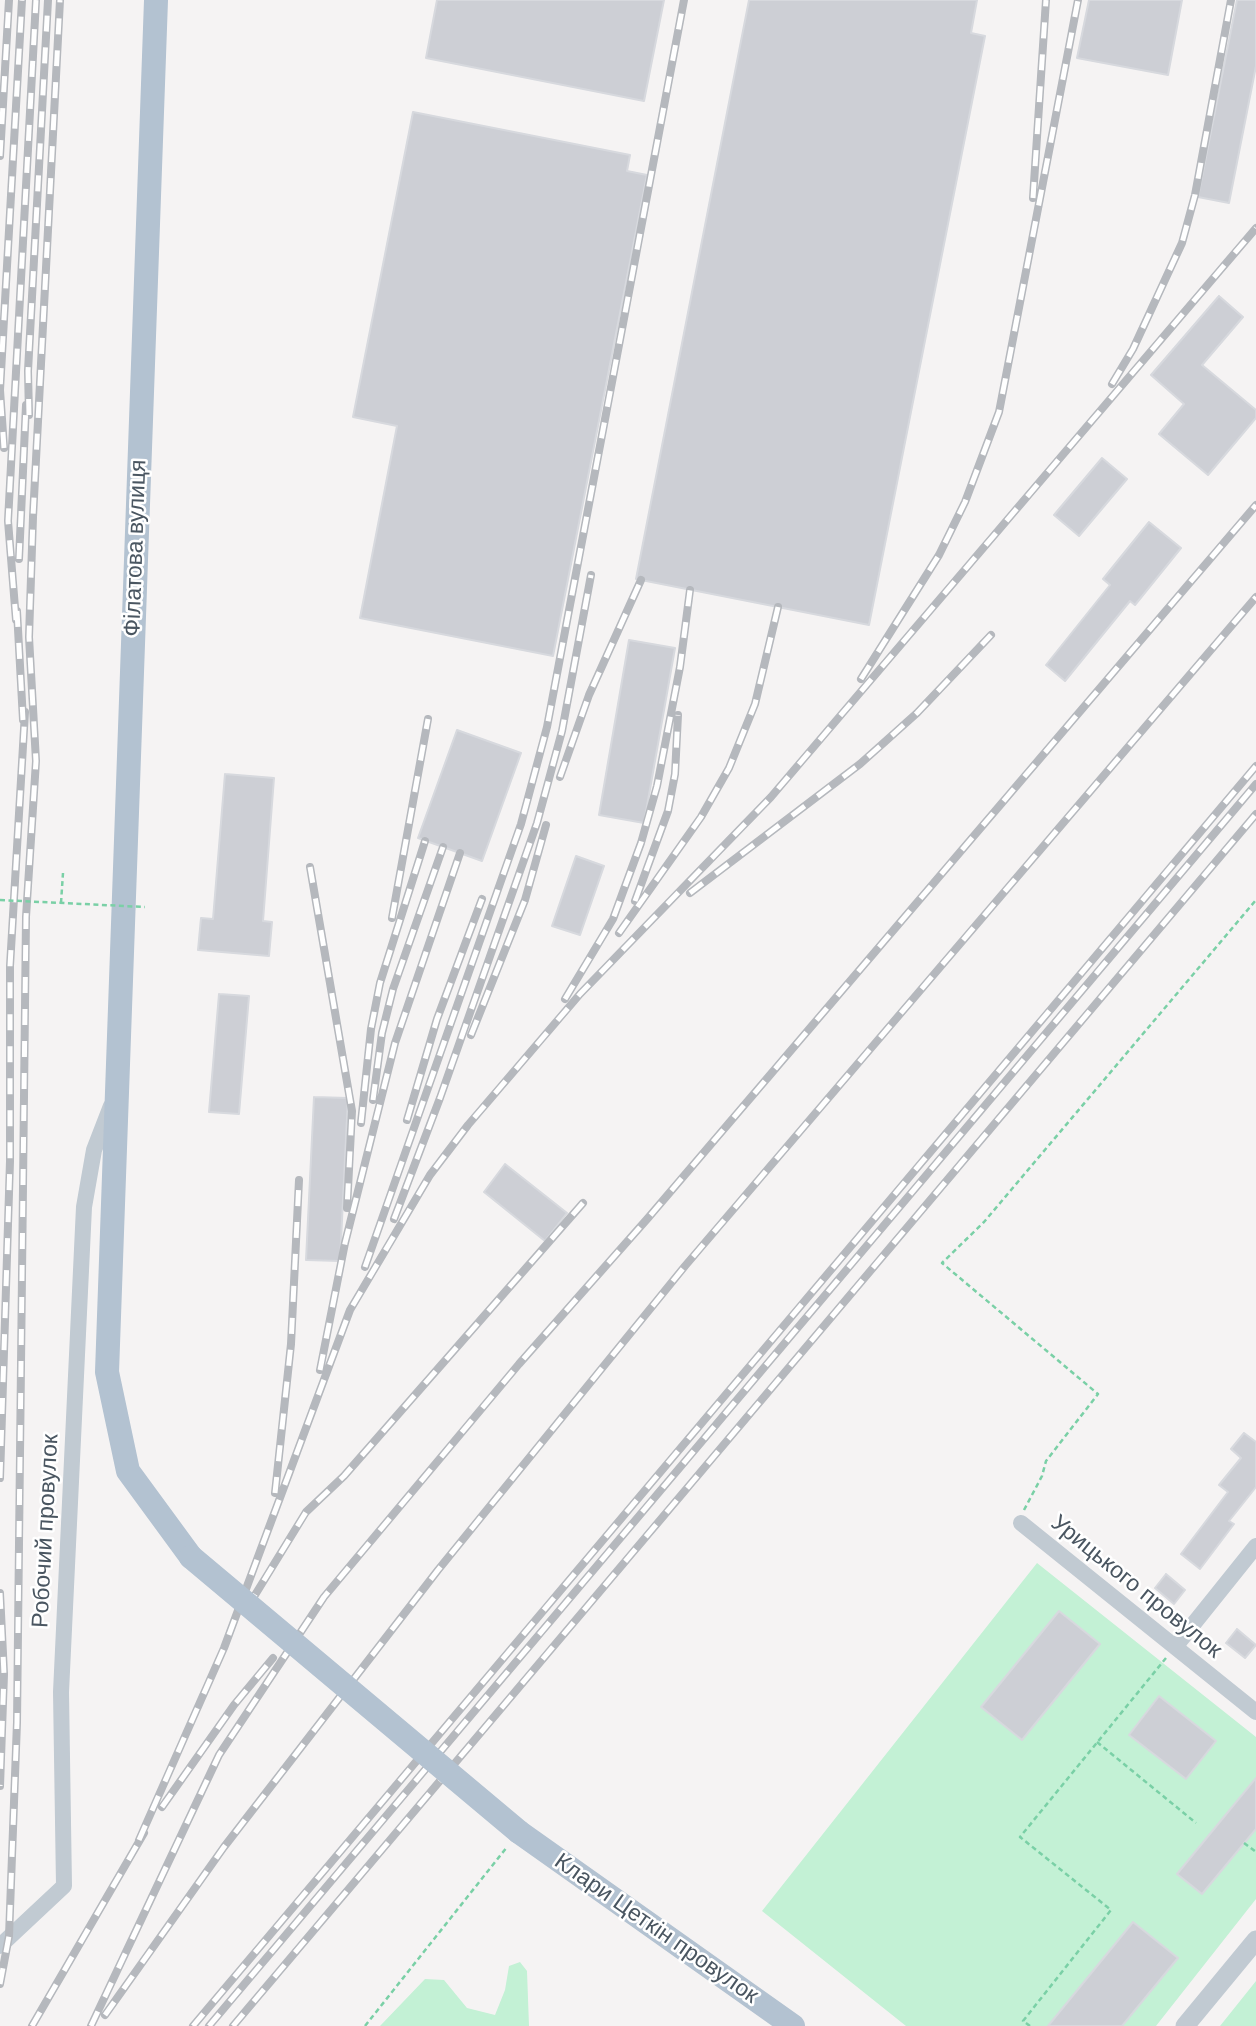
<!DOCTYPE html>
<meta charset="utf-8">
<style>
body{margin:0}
canvas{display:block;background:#f5f3f3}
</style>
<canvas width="1256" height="2026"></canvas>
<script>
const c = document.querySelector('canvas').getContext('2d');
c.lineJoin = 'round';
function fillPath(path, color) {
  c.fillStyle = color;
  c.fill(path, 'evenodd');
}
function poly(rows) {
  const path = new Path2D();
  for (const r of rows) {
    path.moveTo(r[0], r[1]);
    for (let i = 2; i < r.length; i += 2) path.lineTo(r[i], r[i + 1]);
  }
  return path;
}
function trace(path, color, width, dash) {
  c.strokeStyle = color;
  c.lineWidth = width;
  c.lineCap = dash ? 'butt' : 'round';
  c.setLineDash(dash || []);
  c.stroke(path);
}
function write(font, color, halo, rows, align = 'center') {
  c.font = font + ' Helvetica,sans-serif';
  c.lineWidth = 5;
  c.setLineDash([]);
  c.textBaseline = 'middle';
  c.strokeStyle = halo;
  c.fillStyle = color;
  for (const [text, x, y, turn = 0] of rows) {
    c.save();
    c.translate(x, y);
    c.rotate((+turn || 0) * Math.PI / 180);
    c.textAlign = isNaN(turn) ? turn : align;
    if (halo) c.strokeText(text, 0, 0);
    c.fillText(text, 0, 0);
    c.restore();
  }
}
const green = poly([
 [1037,1563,1256,1737,1256,1899,1156,2026,906,2026,762,1911],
 [520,1962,527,1971,529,2026,380,2026,425,1979,444,1980,467,2008,495,2015,505,1990,509,1966],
 [1256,1981,1256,2026,1220,2026]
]);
const building = poly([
 [437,0,664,0,644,101,426,58,437,0],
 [749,0,977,0,971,33,985,36,869,625,636,579,749,0],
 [1089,0,1182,0,1168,75,1077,58,1089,0],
 [1237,0,1256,0,1256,66,1229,203,1198,197,1237,0],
 [413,112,630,155,627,171,647,175,553,656,360,618,397,426,353,417,413,112],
 [1219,296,1243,317,1202,365,1256,410,1256,418,1208,475,1159,434,1184,404,1151,375,1219,296],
 [1102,458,1127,479,1079,536,1054,515,1102,458],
 [1149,522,1181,548,1135,605,1130,601,1065,681,1046,665,1110,585,1103,579,1149,522],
 [629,640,675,648,644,823,599,815,629,640],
 [457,730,521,753,482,861,418,838,457,730],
 [225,774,274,778,263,921,272,922,269,956,198,950,201,918,213,919,225,774],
 [576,856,604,866,580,935,552,926,576,856],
 [219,994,249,996,239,1114,209,1112,219,994],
 [314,1097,348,1098,340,1261,306,1260,314,1097],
 [505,1164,567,1213,545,1241,484,1192,505,1164],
 [1244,1433,1256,1442,1256,1487,1229,1521,1234,1524,1200,1569,1181,1554,1228,1492,1219,1485,1241,1458,1231,1449,1244,1433],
 [1166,1574,1185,1590,1174,1604,1155,1588,1166,1574],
 [1059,1611,1100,1644,1022,1740,981,1707,1059,1611],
 [1237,1629,1256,1645,1245,1658,1226,1643,1237,1629],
 [1159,1696,1216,1741,1186,1779,1129,1735,1159,1696],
 [1256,1778,1256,1829,1202,1894,1177,1874,1256,1778],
 [1133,1922,1178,1958,1122,2026,1048,2026,1133,1922]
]);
const path = poly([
 [61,903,63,873],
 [1024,1510,1042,1476,1046,1461,1098,1394,942,1263,984,1222,1256,900],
 [1097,1742,1196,1823],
 [1244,1843,1256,1852],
 [365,2026,507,1847],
 [1030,2026,1023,2021,1111,1910,1020,1837,1166,1658]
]);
const minor = poly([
 [1021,1523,1256,1712],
 [1175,1647,1256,1546],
 [0,1946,64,1886,61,1692,84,1207,94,1150,111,1106]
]);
const tertiary = poly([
 [1185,2026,1256,1940]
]);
const primary = poly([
 [156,0,107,1372,128,1471,191,1557],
 [519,1832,793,2026]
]);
const rail = poly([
 [0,156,9,0],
 [1033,198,1046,0],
 [1112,384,1133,349,1182,243,1195,195,1231,0],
 [29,415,28,371,48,0],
 [4,448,0,390,22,0],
 [19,559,26,405],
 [17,611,23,720],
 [16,620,8,521,36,0],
 [861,679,939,555,965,502,999,412,1078,0],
 [560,777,589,695,641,580],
 [310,867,352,1111,347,1208],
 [690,893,860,764,917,713,991,635],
 [635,901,668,811,675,774,678,715],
 [392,918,428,719],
 [619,933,701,817,729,768,755,704,778,607],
 [565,999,613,919,641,843,657,786,680,667,690,590],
 [471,1035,525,900,546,825],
 [373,1100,382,1033,393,989,443,847],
 [407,1120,437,1019,482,899],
 [361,1123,371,1029,380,983,425,841],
 [394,1219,440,1098,537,823,562,731,591,575],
 [365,1267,521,824,547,727,684,0],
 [320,1370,345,1243,395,1043,460,853],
 [0,1478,10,1161,10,966,25,712],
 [275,1493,291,1344,299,1180],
 [0,1593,4,1674,0,1786],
 [247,1608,306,1512,344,1476,583,1203],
 [162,1807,234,1705,273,1658],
 [139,1840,224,1648,350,1310,430,1175,468,1125,580,994,771,797,1256,228],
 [0,1984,9,1936,17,1722,26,917,36,761,29,637,33,517,60,0],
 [105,2015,224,1847,438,1570,685,1266,1256,597],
 [32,2026,144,1833],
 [91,2026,219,1755,324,1597,519,1364,648,1218,1256,505],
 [193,2026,1256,766],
 [209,2026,1256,784],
 [233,2026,1256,814]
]);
const pathBridge = poly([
 [0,900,145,907]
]);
const primaryBridge = poly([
 [191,1557,519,1832]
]);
const streetNames = [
 ["Філатова вулиця",136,548,-88],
 ["Робочий провулок",46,1531,-87],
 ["Урицького провулок",1136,1587,39],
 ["Клари Цеткін провулок",656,1929,35]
];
fillPath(green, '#c3f1d5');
fillPath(building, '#cdcfd5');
trace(building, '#d7d9de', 2);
trace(path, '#7ad0a6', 2.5, [5, 3.5]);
trace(minor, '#c1cad2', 16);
trace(tertiary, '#c1cad2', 19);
trace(primary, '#b3c2d1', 24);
trace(rail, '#b5b8bd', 8);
trace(rail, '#fff', 5, [16]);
trace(pathBridge, '#7ad0a6', 2.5, [5, 3.5]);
trace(primaryBridge, '#b3c2d1', 24);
write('23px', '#4a5661', '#fff', streetNames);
</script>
